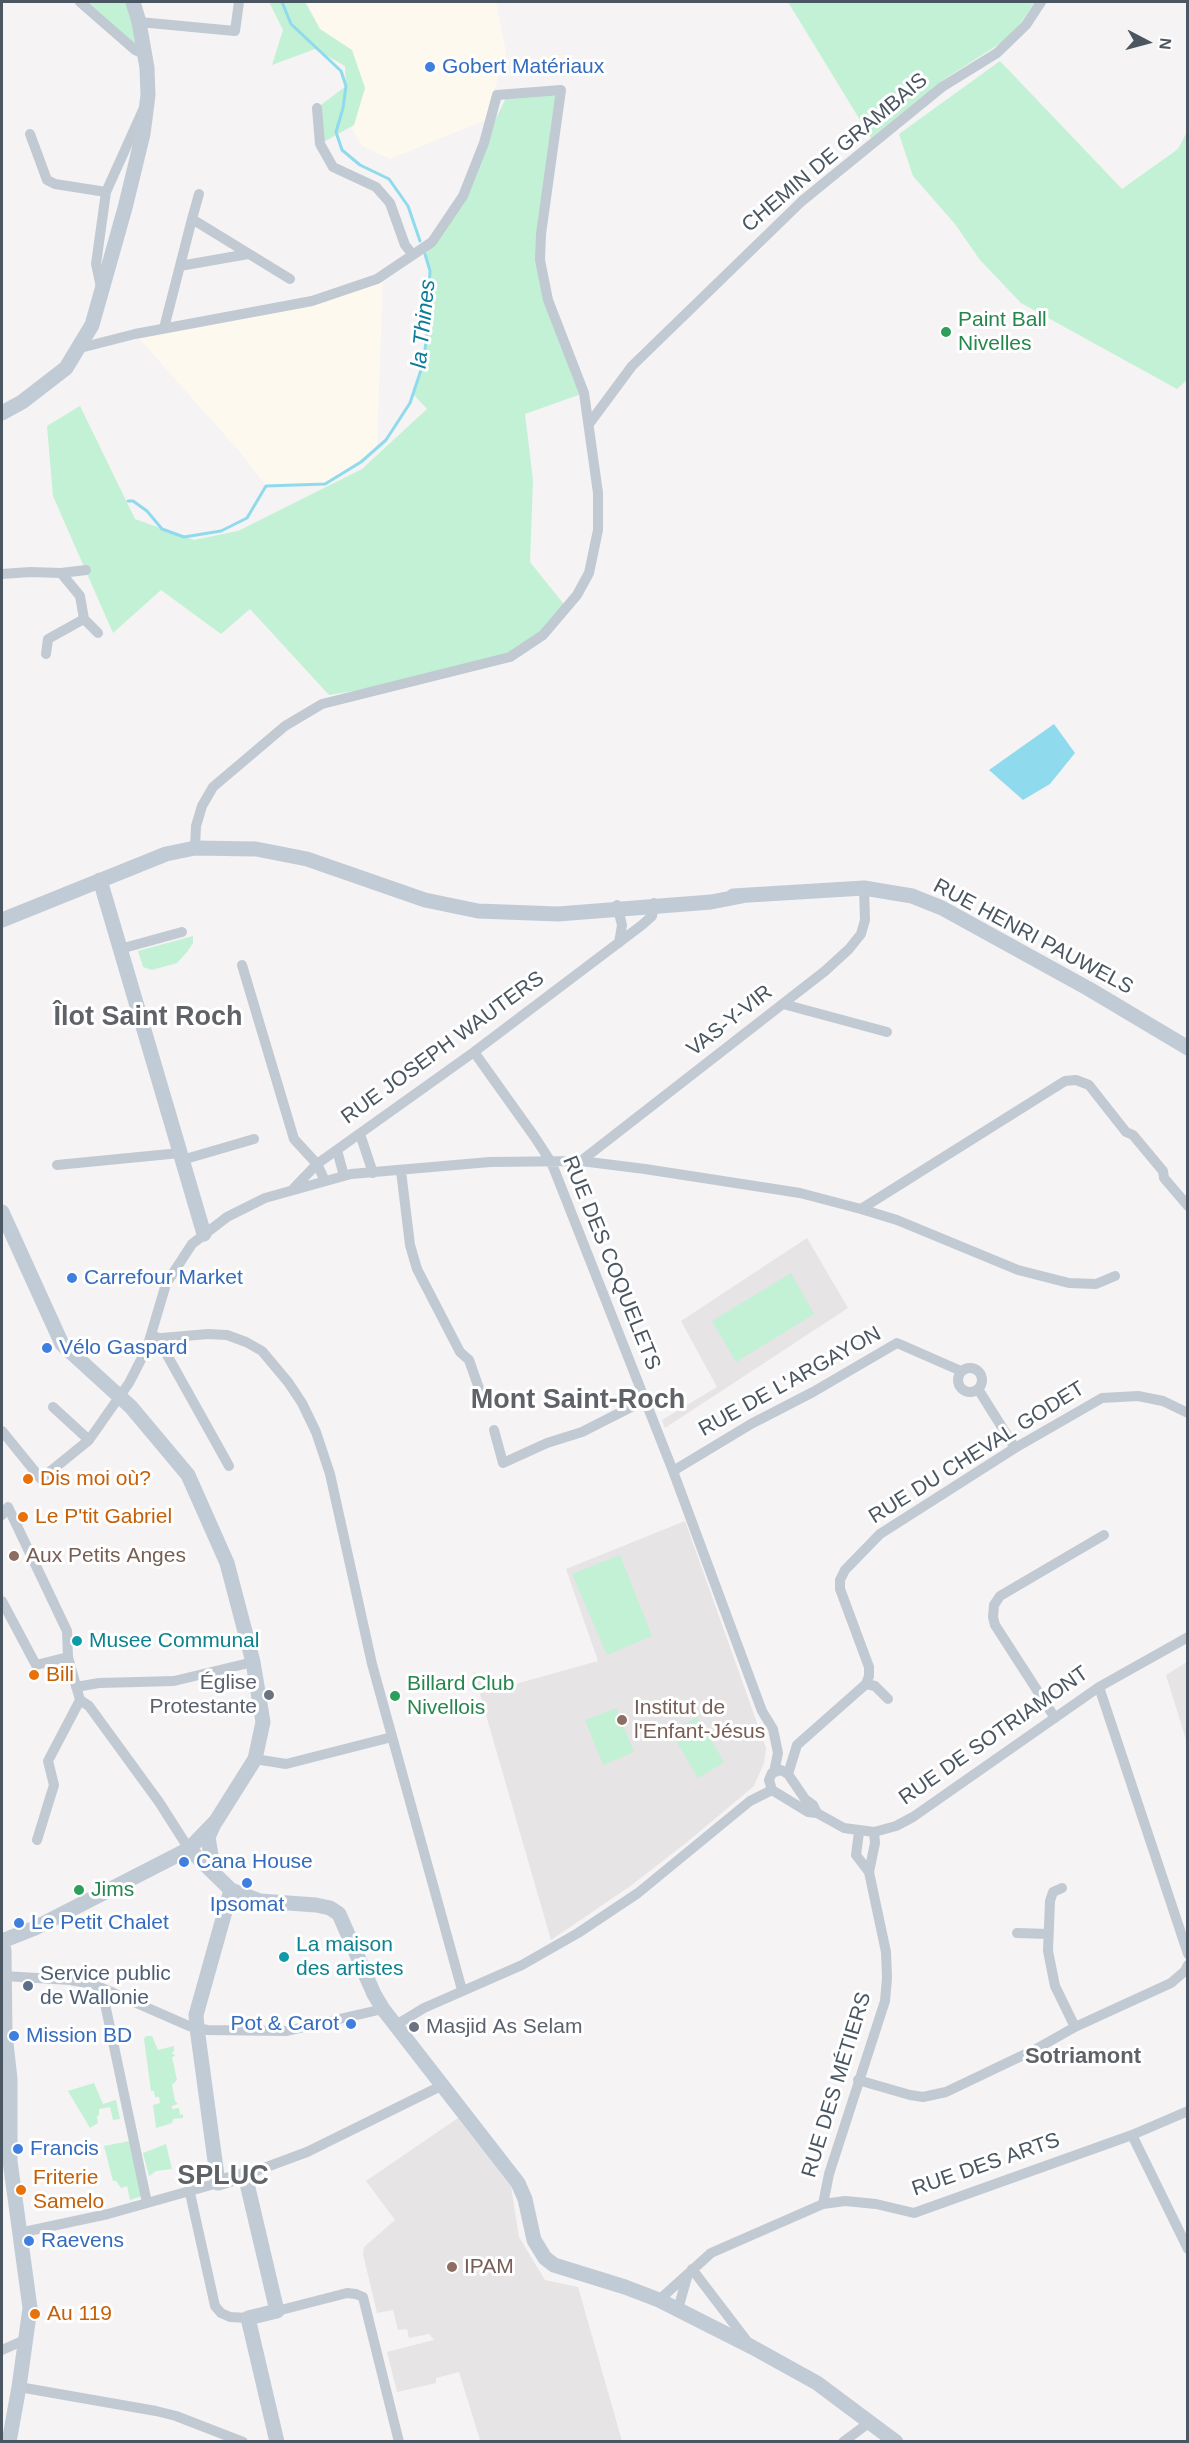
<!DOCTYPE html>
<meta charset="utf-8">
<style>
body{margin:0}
#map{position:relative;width:1189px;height:2443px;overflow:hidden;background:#f5f3f3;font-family:Arial,sans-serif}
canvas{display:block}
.frame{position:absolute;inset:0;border:3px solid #4a5661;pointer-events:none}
.north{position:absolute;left:1117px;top:12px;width:60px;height:60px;-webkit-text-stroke:4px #fff;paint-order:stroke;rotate:96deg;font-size:16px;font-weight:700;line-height:24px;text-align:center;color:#4a5661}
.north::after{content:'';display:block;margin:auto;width:21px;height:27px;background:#4a5661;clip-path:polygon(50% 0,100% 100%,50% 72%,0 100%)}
</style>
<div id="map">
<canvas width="1189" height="2443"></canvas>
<div class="frame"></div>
<div class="north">N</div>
</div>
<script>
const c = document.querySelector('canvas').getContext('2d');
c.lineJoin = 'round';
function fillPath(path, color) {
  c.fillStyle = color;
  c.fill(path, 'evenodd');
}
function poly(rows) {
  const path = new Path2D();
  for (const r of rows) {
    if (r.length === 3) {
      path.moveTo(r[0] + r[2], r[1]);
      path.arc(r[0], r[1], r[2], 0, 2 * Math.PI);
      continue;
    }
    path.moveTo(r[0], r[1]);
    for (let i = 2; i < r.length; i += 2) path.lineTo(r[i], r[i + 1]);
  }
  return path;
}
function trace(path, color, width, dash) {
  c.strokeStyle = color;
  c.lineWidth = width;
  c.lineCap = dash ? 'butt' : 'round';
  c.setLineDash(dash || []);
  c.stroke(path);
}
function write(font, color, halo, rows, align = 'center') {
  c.font = font + ' Arial,sans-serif';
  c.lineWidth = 6;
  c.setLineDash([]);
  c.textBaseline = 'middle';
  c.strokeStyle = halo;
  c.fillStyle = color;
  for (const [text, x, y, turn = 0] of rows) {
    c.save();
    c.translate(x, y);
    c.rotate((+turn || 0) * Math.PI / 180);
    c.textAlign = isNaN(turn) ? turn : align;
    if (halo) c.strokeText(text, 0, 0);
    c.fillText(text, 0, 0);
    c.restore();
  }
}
const commercial = poly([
 [307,2,496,2,506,52,485,120,390,159,362,146,352,129,365,88,352,50,320,29],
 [383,275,377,448,325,484,266,486,240,452,135,334,312,301]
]);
const education = poly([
 [807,1238,848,1308,665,1428,662,1420,717,1387,681,1321],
 [685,1521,766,1748,764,1763,754,1786,686,1843,629,1887,551,1940,473,1670,487,1692,598,1661,566,1569],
 [1187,1662,1187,1743,1166,1675],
 [458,2118,511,2186,519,2237,545,2280,578,2287,622,2441,474,2441,480,2440,459,2372,436,2378,436,2383,397,2392,387,2352,434,2340,429,2334,409,2338,407,2329,398,2330,393,2310,377,2313,363,2254,364,2247,395,2220,366,2181]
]);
const green = poly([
 [75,2,133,2,146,55],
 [269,2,305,2,320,29,352,50,365,88,354,125,320,144,317,108,346,86,345,66,315,49,272,65,283,30],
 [788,2,1035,2,1020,24,1004,41,943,80,871,138],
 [1000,61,1122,189,1178,149,1187,132,1188,379,1177,389,1021,303,980,260,955,224,913,176,899,134],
 [561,90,540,260,584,393,525,414,533,480,530,562,567,608,527,647,427,679,329,695,250,609,221,634,161,590,113,633,53,496,47,426,80,406,135,519,194,540,238,531,362,469,427,409,413,394,424,361,428,320,430,271,425,254,463,196,484,143,508,94],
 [193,936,193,943,187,952,177,963,152,970,143,967,138,951],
 [791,1273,814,1314,736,1362,712,1321],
 [620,1555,652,1636,607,1655,572,1574],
 [616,1708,634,1752,603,1765,585,1720],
 [697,1717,724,1762,698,1778,671,1732],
 [146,2036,152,2036,158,2050,174,2046,174,2051,171,2054,174,2054,175,2056,172,2057,177,2080,172,2085,175,2101,178,2104,172,2106,172,2109,179,2108,180,2115,183,2114,183,2118,173,2119,172,2123,156,2128,153,2105,160,2103,159,2097,155,2097,154,2091,151,2091,144,2039],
 [94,2083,103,2104,116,2100,120,2119,113,2120,110,2107,99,2109,99,2115,97,2116,98,2123,90,2128,68,2091],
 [130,2141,142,2196,130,2200,127,2186,121,2188,116,2181,113,2181,104,2146],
 [166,2144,172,2169,156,2171,149,2176,143,2153]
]);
const water = poly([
 [1054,724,1075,753,1050,784,1023,800,989,770]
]);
const stream = poly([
 [282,2,291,24,341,71,346,86,343,108,336,132,342,150,360,165,389,179,408,206,420,241],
 [128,501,133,501,147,511,162,529,184,537,221,531,247,518,266,486,325,484,361,462,386,440,410,403,424,361,428,320,430,271,425,254]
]);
const street = poly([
 [80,2,135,50,146,55],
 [139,22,235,31,239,2],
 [317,108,320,144,333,167,376,187,390,203,405,245,413,255],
 [30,134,47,180,55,184,106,192],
 [192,219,199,194],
 [180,266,248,254],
 [101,287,96,264,106,192,143,110],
 [164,328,192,219,290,279],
 [80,348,135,334,312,301,377,279,432,242,463,196,484,143,497,95,561,90,541,234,540,260,548,300,584,393,598,493,598,530,589,573,577,595,543,635,510,657,322,704,285,726,213,787,202,806,196,826,195,848],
 [589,424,632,366,802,201,942,87,997,53,1026,25,1041,2],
 [2,574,30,572,61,573,86,570],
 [84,619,98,633],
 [46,654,48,639,84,619,80,596,61,573],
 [617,905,622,925,619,943],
 [120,949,182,932],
 [242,965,294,1139,317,1164,325,1181],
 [783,1004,887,1032],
 [474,1052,534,1136,551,1162,556,1174,673,1471,762,1711,773,1729,778,1753,774,1772],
 [360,1134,373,1173],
 [337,1150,344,1176],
 [182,1160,254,1139],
 [581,1161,825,971,849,949,861,934,865,920,864,888],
 [57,1165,180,1153],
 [401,1171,410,1245,417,1269,460,1352,469,1360,481,1394],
 [294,1188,317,1164,474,1052,642,925,652,916,654,903],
 [861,1209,1065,1081,1076,1080,1089,1085,1126,1132,1133,1135,1163,1171,1164,1178,1188,1206],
 [157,1337,229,1466],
 [150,1339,208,1334,227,1335,246,1342,262,1351,288,1382,302,1403,316,1432,330,1474,372,1664,462,1990],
 [970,1380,12],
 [978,1389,1015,1448],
 [53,1407,89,1440],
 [494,1430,503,1463,547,1443,582,1432,645,1400],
 [2,1431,41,1479,89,1440,129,1383,147,1348,166,1284,192,1244,227,1217,265,1198,351,1174,490,1162,581,1161,645,1169,800,1193,861,1209,897,1220,1018,1270,1069,1283,1096,1284,1115,1276],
 [673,1471,751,1424,813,1392,897,1343,961,1371],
 [2,1515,8,1507,67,1631,68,1657,80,1700,89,1706,159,1802,189,1849],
 [2,1601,36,1665,68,1657],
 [866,1684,875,1686,888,1699],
 [76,1687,99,1683,174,1681,253,1662],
 [1099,1687,1188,1954],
 [1055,1718,995,1625,993,1617,994,1605,1000,1596,1104,1535],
 [255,1759,286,1764,392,1737],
 [788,1774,797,1745,866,1684,869,1676,869,1667,840,1589,840,1580,845,1570,880,1534,1015,1448,1102,1398,1138,1396,1163,1401,1188,1413],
 [817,1813,813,1805,805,1799,788,1774,781,1770,772,1773,769,1780,772,1790,808,1812,817,1813,844,1828,874,1832,896,1826,913,1817,1099,1687,1188,1637],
 [859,1832,856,1855,869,1872],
 [37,1840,54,1785,48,1761,80,1700],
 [1062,1888,1053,1892,1050,1901,1048,1951,1055,1986,1075,2027],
 [1017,1933,1048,1934],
 [4,1976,70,1980,93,1984,189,2026,207,2030,287,2031,383,2009],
 [112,1992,104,1999,147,2203],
 [396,2025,424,2008,522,1965,578,1933,638,1893,750,1801,772,1790],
 [858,2080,910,2095,923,2097,946,2092,1036,2049,1075,2027,1171,1983,1185,1971,1188,1965],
 [1132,2135,1188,2249],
 [245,2175,307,2152,443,2085],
 [190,2193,215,2306,221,2313,230,2317,248,2318],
 [823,2204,829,2174,885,2001,887,1978,886,1952,869,1872,875,1843,874,1832],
 [19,2233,108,2214,218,2183],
 [692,2269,750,2345],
 [659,2300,711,2253,823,2204,845,2201,876,2204,914,2213,1132,2135,1188,2111],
 [678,2309,688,2274],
 [277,2311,347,2293,356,2294,363,2297,399,2442],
 [2,2350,27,2339],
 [19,2387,156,2411,176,2416,243,2442],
 [843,2442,870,2422]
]);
const secondary = poly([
 [2,413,22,402,66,368,92,325,125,208,143,134,148,95,147,68,139,22,133,2],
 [100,880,204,1234],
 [733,896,864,888,912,896,942,908,1089,989,1188,1048],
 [2,920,166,854,195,848,256,849,307,859,425,900,478,911,558,914,711,902,742,896],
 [2,1212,62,1344,131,1407,188,1475,227,1563,253,1662,263,1722,255,1759,216,1821,189,1849,35,1928,2,1941],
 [189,1849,231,1890,260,1901,316,1905,330,1908,339,1914,374,1994,383,2009,518,2183,525,2199,534,2240,545,2258,554,2265,625,2287,659,2300,752,2347,817,2383,896,2442],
 [214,1873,208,1837,214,1824],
 [231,1890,196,2015,197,2028,218,2183,245,2175,277,2311,248,2318,277,2442],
 [2,1941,4,1951,5,2034,10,2079,10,2161,30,2308,19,2387,9,2442]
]);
const markers = [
 [430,67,6,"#3f7fe0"],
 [946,332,6,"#2e9e5b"],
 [72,1278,6,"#3f7fe0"],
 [47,1348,6,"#3f7fe0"],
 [28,1479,6,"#e8710a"],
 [23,1517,6,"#e8710a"],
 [14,1556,6,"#8d6e63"],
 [77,1641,6,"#0f9aa8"],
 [34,1675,6,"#e8710a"],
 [269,1695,6,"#6b7280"],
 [395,1696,6,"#2e9e5b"],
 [622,1720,6,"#8d6e63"],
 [184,1862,6,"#3f7fe0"],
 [247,1883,6,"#3f7fe0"],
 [79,1890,6,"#2e9e5b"],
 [19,1923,6,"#3f7fe0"],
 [284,1957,6,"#0f9aa8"],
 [28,1986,6,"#5c6f8a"],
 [351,2024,6,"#3f7fe0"],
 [414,2027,6,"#6b7280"],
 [14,2036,6,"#3f7fe0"],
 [18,2149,6,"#3f7fe0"],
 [21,2190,6,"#e8710a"],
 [29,2241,6,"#3f7fe0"],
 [452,2267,6,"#8d6e63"],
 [35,2314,6,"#e8710a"]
];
const shopNames = [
 ["Gobert Matériaux",442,67],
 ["Carrefour Market",84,1278],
 ["Vélo Gaspard",59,1348],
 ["Cana House",196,1862],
 ["Ipsomat",247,1905,"center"],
 ["Le Petit Chalet",31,1923],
 ["Pot & Carot",339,2024,"right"],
 ["Mission BD",26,2036],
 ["Francis",30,2149],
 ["Raevens",41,2241]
];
const streetNames = [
 ["CHEMIN DE GRAMBAIS",835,153,-40],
 ["RUE HENRI PAUWELS",1033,937,28],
 ["VAS-Y-VIR",730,1021,-38],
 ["RUE JOSEPH WAUTERS",443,1048,-36],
 ["RUE DES COQUELETS",611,1263,68],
 ["RUE DE L'ARGAYON",790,1382,-29],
 ["RUE DU CHEVAL GODET",977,1453,-32],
 ["RUE DE SOTRIAMONT",994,1736,-35],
 ["RUE DES MÉTIERS",837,2085,-73],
 ["RUE DES ARTS",986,2165,-19]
];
const leisureNames = [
 ["Paint Ball",958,320],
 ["Nivelles",958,344],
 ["Billard Club",407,1684],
 ["Nivellois",407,1708],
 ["Jims",91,1890]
];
const foodNames = [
 ["Dis moi où?",40,1479],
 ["Le P'tit Gabriel",35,1517],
 ["Bili",46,1675],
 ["Friterie",33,2178],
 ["Samelo",33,2202],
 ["Au 119",47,2314]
];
const educationNames = [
 ["Aux Petits Anges",26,1556],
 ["Institut de",634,1708],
 ["l'Enfant-Jésus",634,1732],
 ["IPAM",464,2267]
];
const cultureNames = [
 ["Musee Communal",89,1641],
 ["La maison",296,1945],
 ["des artistes",296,1969]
];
const worshipNames = [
 ["Église",257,1683],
 ["Protestante",257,1707],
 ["Masjid As Selam",426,2027,"left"]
];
const serviceNames = [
 ["Service public",40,1974],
 ["de Wallonie",40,1998]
];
const waterNames = [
 ["la Thines",424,324,-84]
];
const neighbourhoodNames = [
 ["Sotriamont",1083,2057]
];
const districtNames = [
 ["Îlot Saint Roch",148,1018],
 ["Mont Saint-Roch",578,1401],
 ["SPLUC",223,2177]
];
fillPath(commercial, '#fdf9ef');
fillPath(education, '#e6e4e5');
fillPath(green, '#c3f1d5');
fillPath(water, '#90daee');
trace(stream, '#90daee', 3);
trace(street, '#c1cad2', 10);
trace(secondary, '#c1cbd6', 15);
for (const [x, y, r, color] of markers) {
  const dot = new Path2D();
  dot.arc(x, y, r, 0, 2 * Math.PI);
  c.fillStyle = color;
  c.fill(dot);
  trace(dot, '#fff', 2);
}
write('21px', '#366cbe', '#fff', shopNames, 'left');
write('21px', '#4a5661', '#fff', streetNames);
write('21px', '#27864d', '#fff', leisureNames, 'left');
write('21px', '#c56008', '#fff', foodNames, 'left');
write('21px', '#785e54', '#fff', educationNames, 'left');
write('21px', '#0d838f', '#fff', cultureNames, 'left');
write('21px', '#5b616d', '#fff', worshipNames, 'right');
write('21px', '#4e5e75', '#fff', serviceNames, 'left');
write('italic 22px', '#0c7c9b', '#fff', waterNames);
write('bold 22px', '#5f6368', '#fff', neighbourhoodNames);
write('bold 27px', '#5f6368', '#fff', districtNames);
</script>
